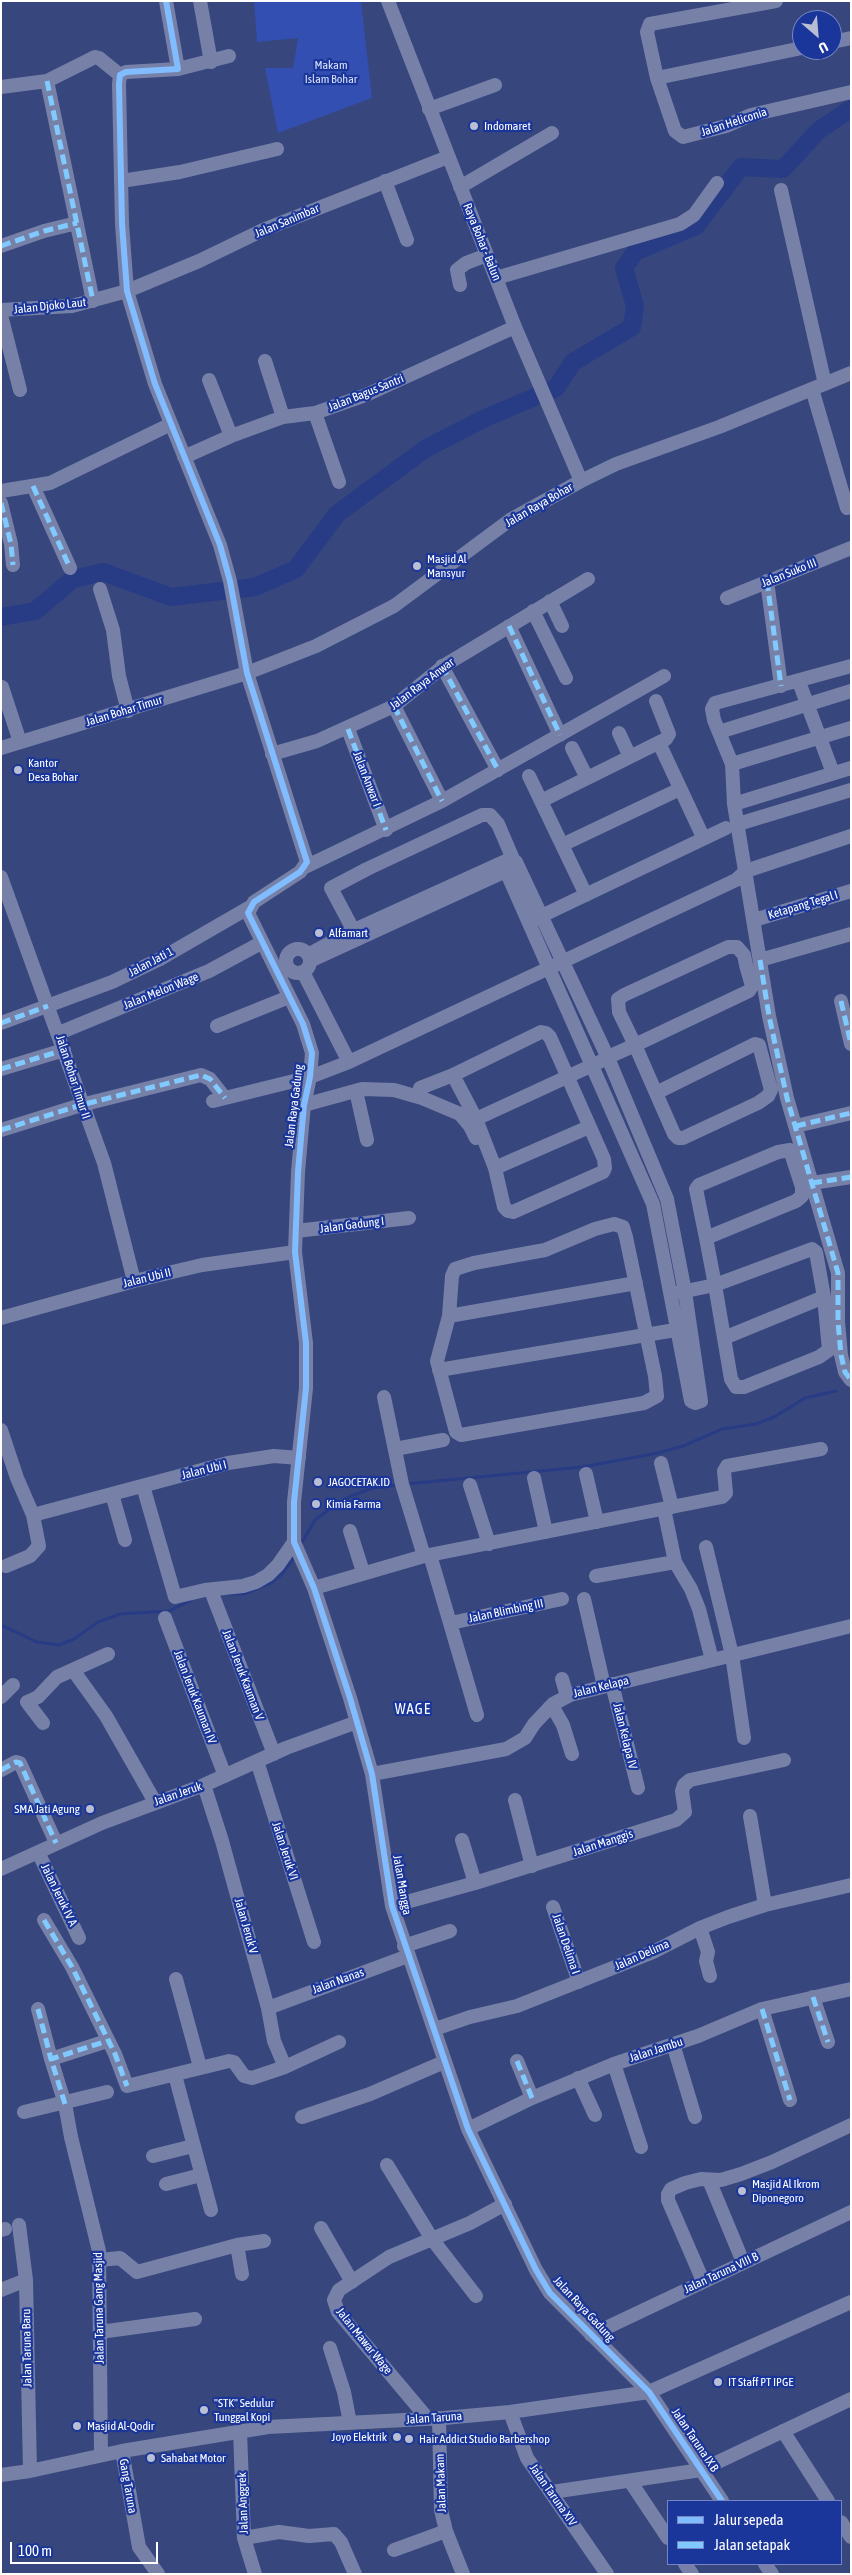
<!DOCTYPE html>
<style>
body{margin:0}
#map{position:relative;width:852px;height:2575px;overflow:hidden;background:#37467d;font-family:"Asap Condensed",sans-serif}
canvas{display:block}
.frame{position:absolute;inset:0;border:2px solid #fff;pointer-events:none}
.legend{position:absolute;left:667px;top:2500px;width:175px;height:65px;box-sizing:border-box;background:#1a369a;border:1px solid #7686c2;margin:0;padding:6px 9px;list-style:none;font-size:15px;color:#fff}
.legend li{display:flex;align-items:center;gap:10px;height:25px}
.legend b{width:25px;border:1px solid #7686c2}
.north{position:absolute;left:792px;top:10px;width:50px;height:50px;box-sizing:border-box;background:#1a369a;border:1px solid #7686c2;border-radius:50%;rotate:153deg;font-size:14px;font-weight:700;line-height:20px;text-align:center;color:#fff}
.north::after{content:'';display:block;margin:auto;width:18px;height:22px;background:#b9bed2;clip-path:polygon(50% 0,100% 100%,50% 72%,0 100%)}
.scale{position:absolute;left:10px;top:2542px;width:148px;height:22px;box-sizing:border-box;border:2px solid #fff;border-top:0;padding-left:6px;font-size:15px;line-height:18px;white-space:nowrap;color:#fff;-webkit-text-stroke:4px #1a369a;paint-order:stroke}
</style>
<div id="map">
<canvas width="852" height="2575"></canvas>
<div class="frame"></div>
<ul class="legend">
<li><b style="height:6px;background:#80bcff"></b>Jalur sepeda</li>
<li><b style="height:6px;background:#80caff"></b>Jalan setapak</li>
</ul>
<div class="north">U</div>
<div class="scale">100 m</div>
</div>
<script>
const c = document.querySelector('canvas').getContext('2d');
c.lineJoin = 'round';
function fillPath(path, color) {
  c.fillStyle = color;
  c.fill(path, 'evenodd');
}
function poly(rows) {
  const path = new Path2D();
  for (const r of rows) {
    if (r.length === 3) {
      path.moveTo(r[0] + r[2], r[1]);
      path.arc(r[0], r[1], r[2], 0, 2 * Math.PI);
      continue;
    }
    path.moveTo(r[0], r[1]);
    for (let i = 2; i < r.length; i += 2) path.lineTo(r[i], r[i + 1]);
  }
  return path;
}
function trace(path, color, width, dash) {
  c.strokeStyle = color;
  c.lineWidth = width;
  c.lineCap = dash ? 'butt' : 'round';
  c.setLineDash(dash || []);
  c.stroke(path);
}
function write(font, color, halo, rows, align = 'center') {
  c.font = font + ' "Asap Condensed",sans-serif';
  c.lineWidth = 4.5;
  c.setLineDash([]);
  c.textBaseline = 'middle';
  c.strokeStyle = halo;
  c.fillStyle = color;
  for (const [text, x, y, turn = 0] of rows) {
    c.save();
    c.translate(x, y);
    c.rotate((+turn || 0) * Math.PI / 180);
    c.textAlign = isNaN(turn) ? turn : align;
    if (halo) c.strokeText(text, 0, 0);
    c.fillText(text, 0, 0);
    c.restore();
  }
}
const green = poly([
 [254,1,361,1,372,98,278,133,265,68,293,68,298,38,257,42]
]);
const stream = poly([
 [406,1484,582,1467,658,1453,683,1446,722,1429,756,1424,774,1417,805,1398,836,1391],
 [300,1546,315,1520,331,1508,351,1496,373,1488,398,1485],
 [227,1594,244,1594,271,1583,282,1574,295,1556],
 [1,1625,37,1642,59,1645,74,1639,98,1622,120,1614,169,1611,191,1600]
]);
const river = poly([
 [1,617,35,611,73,579,103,572,171,597,255,587,296,569,337,514,425,449,483,419,556,388,573,362,632,327,635,306,624,268,635,252,696,226,741,167,783,169,819,130,851,109]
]);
const minor = poly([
 [166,1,178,69,126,72,120,75,119,84,122,224,127,291,155,384,220,545,230,581,247,673,307,862,300,872,254,902,248,913,303,1024,312,1053,310,1077,304,1105,298,1172,295,1252,306,1343,306,1388,294,1502,294,1542,314,1588,350,1698,372,1774,392,1906,468,2129,536,2270,550,2293,649,2392,722,2501],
 [200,1,211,62],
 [388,1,515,327,581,481],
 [776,1,650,24,647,32,657,78,802,48],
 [832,42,851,38],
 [178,69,229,56],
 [657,78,675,131,683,137,726,126,751,115,851,92],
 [47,81,93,301],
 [1,87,47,81,95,57,99,58,120,75],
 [429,109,495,85],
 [121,181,180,172,277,149],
 [385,181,407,240],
 [460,187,552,133],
 [781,190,825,384],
 [1,246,44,231,77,223],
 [496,278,680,224,694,215,717,183],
 [460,285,457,270,466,263,487,255],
 [1,310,72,306,127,291,199,261,263,230,448,157],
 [1,315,20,390],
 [265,361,283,417],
 [209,380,231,436],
 [812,389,847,508],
 [315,413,339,482],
 [184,457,231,436,283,417,315,413,366,395,515,327],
 [33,486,70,568],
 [1,491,50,483,171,424],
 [1,503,11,544,13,565],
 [767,581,781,686],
 [100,589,113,630,119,676,128,711],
 [727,598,851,548],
 [550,601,562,626],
 [533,611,566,678],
 [509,626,560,735],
 [442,666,498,770],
 [851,666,715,703,712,709,714,720,732,764,734,804,769,1016,787,1098,838,1273,838,1322,841,1355,845,1372,851,1380],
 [799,682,833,773],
 [2,687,20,742],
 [394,706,442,801],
 [348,729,386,830],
 [719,732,851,691],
 [619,733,630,757],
 [659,743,703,837],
 [1,748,247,673,316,646,394,606,510,520,581,481,616,464,719,427,851,373],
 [572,748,587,778],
 [272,754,317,741,394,706,445,665,588,579],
 [732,764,851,728],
 [529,776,586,895],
 [541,801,666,739,669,734,656,701],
 [734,804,851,768],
 [738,824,851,790],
 [562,845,680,789],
 [305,867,442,801,664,676],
 [1,877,104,1163,134,1281],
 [535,919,726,828],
 [754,920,851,891],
 [357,937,331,888,367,869,482,815,490,815,498,824,513,859],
 [298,961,12],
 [308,955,354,930,510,859,516,862,608,1058,667,1199,685,1292,701,1401,695,1403,691,1401,653,1204,506,871,310,961],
 [760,960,851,934],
 [303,972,349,1062],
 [841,1001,851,1044],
 [1,1023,112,982,160,959,250,907],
 [217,1026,289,997],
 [59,1033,209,971,261,943],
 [1,1069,64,1050],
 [420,1088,453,1075,541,1032,546,1033,550,1037,604,1159,605,1168,603,1172,513,1212,508,1211,504,1207,495,1168,476,1119,453,1075],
 [356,1091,367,1140],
 [213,1101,310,1077,349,1062,736,880,746,871,851,836],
 [304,1105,362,1089,394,1090,422,1098,460,1114,470,1126,476,1138],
 [476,1119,608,1058,615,1054,635,1045,749,991,752,986,746,965,744,955,737,947,728,947,624,995,618,999,619,1012,635,1045,656,1093,674,1134,678,1138,683,1138,758,1103,768,1096,771,1090,759,1045,755,1044,656,1093],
 [796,1126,851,1113],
 [1,1130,81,1105,201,1075,210,1079,225,1098],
 [495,1168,589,1127],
 [812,1183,851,1177],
 [614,1224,623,1227,626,1237,655,1376,657,1396,644,1403,461,1435,456,1432,437,1361,449,1316,452,1276,455,1269,474,1263,545,1250,595,1229,614,1224],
 [296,1231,409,1218],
 [676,1293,715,1285,812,1249,816,1252,824,1297,829,1350,819,1357,744,1387,736,1387,731,1379,715,1285,706,1238,696,1189,699,1185,778,1152,790,1150,802,1187,802,1196,796,1201,706,1238],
 [449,1316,636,1283],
 [1,1318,134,1281,202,1265,295,1252],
 [724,1338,824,1297],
 [439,1370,687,1328],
 [384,1397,402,1484,424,1556],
 [1,1430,17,1478,33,1515,39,1546,30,1556,6,1566],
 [395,1449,443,1440],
 [661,1463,672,1507],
 [586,1474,597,1522],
 [534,1478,546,1532],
 [470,1485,489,1544],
 [143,1486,175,1597,205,1590,243,1586,256,1582,268,1575,278,1565,294,1542],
 [112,1494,125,1540],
 [664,1509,675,1562,691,1589,699,1609,712,1660],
 [33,1515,228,1463,274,1456,299,1458],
 [350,1531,363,1572],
 [706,1547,732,1655,744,1738],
 [430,1555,477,1715],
 [596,1576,675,1562],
 [314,1588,424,1556,722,1497,726,1493,724,1471,727,1466,821,1449],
 [213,1596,274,1754],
 [584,1599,604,1686],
 [165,1618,225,1776],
 [451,1623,562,1599],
 [73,1670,106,1716,155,1802],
 [562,1679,567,1696],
 [612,1684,638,1788],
 [1,1697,13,1685],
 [549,1708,555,1711,563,1725,572,1754],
 [43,1723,27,1702,38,1697,57,1677,108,1654],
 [257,1761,314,1942],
 [1,1770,16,1762,20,1763,56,1843],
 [372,1774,506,1749,525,1738,534,1724,553,1704,570,1695,851,1626],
 [204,1785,222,1841,268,2008,274,2041,285,2067],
 [515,1800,532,1866],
 [750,1816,765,1905],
 [462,1840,475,1883],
 [38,1852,79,1938],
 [1,1869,102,1823,204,1785,286,1748,357,1722],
 [392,1906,475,1883,676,1820,685,1812,682,1791,684,1785,690,1780,784,1760],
 [553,1907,579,1982],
 [44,1920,72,1967,115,2054,127,2086,229,2061,234,2062,244,2076,252,2078,285,2067,339,2042],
 [700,1928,708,1952,706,1961,710,1976],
 [404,1946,450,1931],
 [176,1979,200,2067],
 [813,1997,828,2042],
 [268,2008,408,1956],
 [38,2009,51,2059],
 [762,2009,790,2100],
 [435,2029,470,2017,517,2006,653,1952,700,1928,728,1917,765,1905,851,1885],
 [673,2044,695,2117],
 [517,2061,532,2098],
 [614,2064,641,2147],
 [175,2075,211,2210],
 [578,2078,595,2115],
 [24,2112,107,2092],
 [302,2117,370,2094,444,2062],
 [468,2129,532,2098,614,2064,698,2036,762,2009,851,1989],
 [153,2156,193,2146],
 [387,2165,432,2239,476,2296],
 [709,2180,743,2262],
 [166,2184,201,2175],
 [19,2225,26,2280,30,2471],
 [321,2228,352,2282],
 [1,2230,5,2229],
 [237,2245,264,2241],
 [100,2260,120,2258,137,2272,237,2245,242,2274],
 [703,2281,668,2200,668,2194,671,2189,685,2183,701,2179,721,2180,741,2174,772,2162,851,2125],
 [1,2290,26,2280],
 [100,2332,195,2319],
 [591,2335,851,2212],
 [330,2348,344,2392,350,2423],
 [510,2412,527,2458,607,2574],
 [439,2418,441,2510,446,2531,463,2574],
 [428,2419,338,2312,334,2300,339,2290,389,2257,470,2223,505,2204],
 [240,2431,244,2538,255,2574],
 [783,2431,828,2501],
 [122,2451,139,2547,158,2574],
 [101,2455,99,2251,71,2137,65,2104,51,2059,107,2041],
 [1,2475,30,2471,122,2451,268,2427,444,2418,510,2412,649,2392,851,2302],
 [630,2481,668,2538],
 [552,2492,701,2470,851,2399],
 [841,2522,851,2537],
 [244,2538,279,2532,309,2536,334,2534,341,2542,355,2574],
 [394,2550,446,2531],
 [685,2564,692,2574],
 [765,2564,772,2574]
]);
const quiet = poly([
 [47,81,93,301],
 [1,246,44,231,77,223],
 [33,486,70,568],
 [1,503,11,544,13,565],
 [767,581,781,686],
 [509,626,560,735],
 [442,666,498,770],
 [394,706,442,801],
 [348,729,386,830],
 [760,960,769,1016,787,1098,838,1273,838,1322,841,1355,845,1372,851,1380],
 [841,1001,851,1044],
 [1,1023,48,1006],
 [1,1069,64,1050],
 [796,1126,851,1113],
 [1,1130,81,1105,201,1075,210,1079,225,1098],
 [812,1183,851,1177],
 [1,1770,16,1762,20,1763,56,1843],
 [44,1920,72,1967,115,2054,127,2086],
 [813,1997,828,2042],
 [38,2009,51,2059],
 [762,2009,790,2100],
 [517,2061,532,2098],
 [65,2104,51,2059,107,2041]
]);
const cycleway = poly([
 [166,1,178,69,126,72,120,75,119,84,122,224,127,291,155,384,220,545,230,581,247,673,307,862,300,872,254,902,248,913,303,1024,312,1053,310,1077,304,1105,298,1172,295,1252,306,1343,306,1388,294,1502,294,1542,314,1588,350,1698,372,1774,392,1906,468,2129,536,2270,550,2293,649,2392,722,2501]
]);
const markers = [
 [474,126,5,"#b9bed2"],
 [417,566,5,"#b9bed2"],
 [18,770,5,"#b9bed2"],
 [319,933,5,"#b9bed2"],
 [318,1482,5,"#b9bed2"],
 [316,1504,5,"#b9bed2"],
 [90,1809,5,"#b9bed2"],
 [742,2191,5,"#b9bed2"],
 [718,2382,5,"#b9bed2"],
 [204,2410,5,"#b9bed2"],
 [77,2426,5,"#b9bed2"],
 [397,2437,5,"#b9bed2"],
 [409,2439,5,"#b9bed2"],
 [151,2458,5,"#b9bed2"]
];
const parkNames = [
 ["Makam",331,65],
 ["Islam Bohar",331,79]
];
const streetNames = [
 ["Jalan Heliconia",734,122,-18],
 ["Jalan Sanimbar",287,221,-23],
 ["Raya Bohar - Balun",482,242,68],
 ["Jalan Djoko Laut",50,306,-6],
 ["Jalan Bagus Santri",366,393,-22],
 ["Jalan Raya Bohar",539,505,-30],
 ["Jalan Suko III",789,573,-22],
 ["Jalan Raya Anwar",422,684,-37],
 ["Jalan Bohar Timur",124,711,-17],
 ["Jalan Anwar I",367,779,69],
 ["Ketapang Tegal I",803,905,-17],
 ["Jalan Jati 1",151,962,-28],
 ["Jalan Melon Wage",161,991,-22],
 ["Jalan Bohar Timur II",73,1077,72],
 ["Jalan Raya Gadung",294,1106,-83],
 ["Jalan Gadung I",352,1225,-7],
 ["Jalan Ubi II",147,1278,-14],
 ["Jalan Ubi I",204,1470,-14],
 ["Jalan Blimbing III",506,1611,-12],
 ["Jalan Jeruk Kauman V",243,1675,69],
 ["Jalan Kelapa",601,1687,-14],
 ["Jalan Jeruk Kauman IV",195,1697,69],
 ["Jalan Kelapa IV",625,1736,76],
 ["Jalan Jeruk",178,1794,-19],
 ["Jalan Manggis",603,1843,-18],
 ["Jalan Jeruk VI",285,1851,72],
 ["Jalan Mangga",402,1885,80],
 ["Jalan Jeruk IV A",59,1895,64],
 ["Jalan Jeruk V",246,1926,74],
 ["Jalan Delima I",566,1944,71],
 ["Jalan Delima",642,1955,-24],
 ["Jalan Nanas",338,1981,-20],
 ["Jalan Jambu",656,2050,-18],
 ["Jalan Taruna VIII B",721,2273,-25],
 ["Jalan Taruna Gang Masjid",99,2308,-91],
 ["Jalan Raya Gadung",584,2309,47],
 ["Jalan Mawar Wage",364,2341,51],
 ["Jalan Taruna Baru",27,2348,-91],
 ["Jalan Taruna",434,2418,-4],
 ["Jalan Taruna IX B",695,2440,56],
 ["Jalan Makam",441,2483,-92],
 ["Gang Taruna",128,2486,80],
 ["Jalan Taruna XIV",553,2495,55],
 ["Jalan Anggrek",243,2503,-92]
];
const poiNames = [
 ["Indomaret",484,126],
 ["Masjid Al",427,559],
 ["Mansyur",427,573],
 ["Kantor",28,763],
 ["Desa Bohar",28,777],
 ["Alfamart",329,933],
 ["JAGOCETAK.ID",328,1482],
 ["Kimia Farma",326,1504],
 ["SMA Jati Agung",80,1809,"right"],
 ["Masjid Al Ikrom",752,2184],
 ["Diponegoro",752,2198],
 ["IT Staff PT IPGE",728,2382],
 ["\"STK\" Sedulur",214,2403],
 ["Tunggal Kopi",214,2417],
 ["Masjid Al-Qodir",87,2426],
 ["Joyo Elektrik",387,2437,"right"],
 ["Hair Addict Studio Barbershop",419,2439],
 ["Sahabat Motor",161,2458]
];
const quarterNames = [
 ["WAGE",413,1709]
];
fillPath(green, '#324fb1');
trace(stream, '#283c86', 3);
trace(river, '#283c86', 18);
trace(minor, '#7781a8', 14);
trace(quiet, '#80caff', 5, [10, 5]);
trace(cycleway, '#80bcff', 6);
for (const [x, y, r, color] of markers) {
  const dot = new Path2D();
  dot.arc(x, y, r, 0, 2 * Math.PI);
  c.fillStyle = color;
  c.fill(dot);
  trace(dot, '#1a369a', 2);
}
write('12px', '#d8e0fc', '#1a369a', parkNames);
write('12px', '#fff', '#1a369a', streetNames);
write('12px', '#fff', '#1a369a', poiNames, 'left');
c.letterSpacing = '1px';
write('15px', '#fff', '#1a369a', quarterNames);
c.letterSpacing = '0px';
</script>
